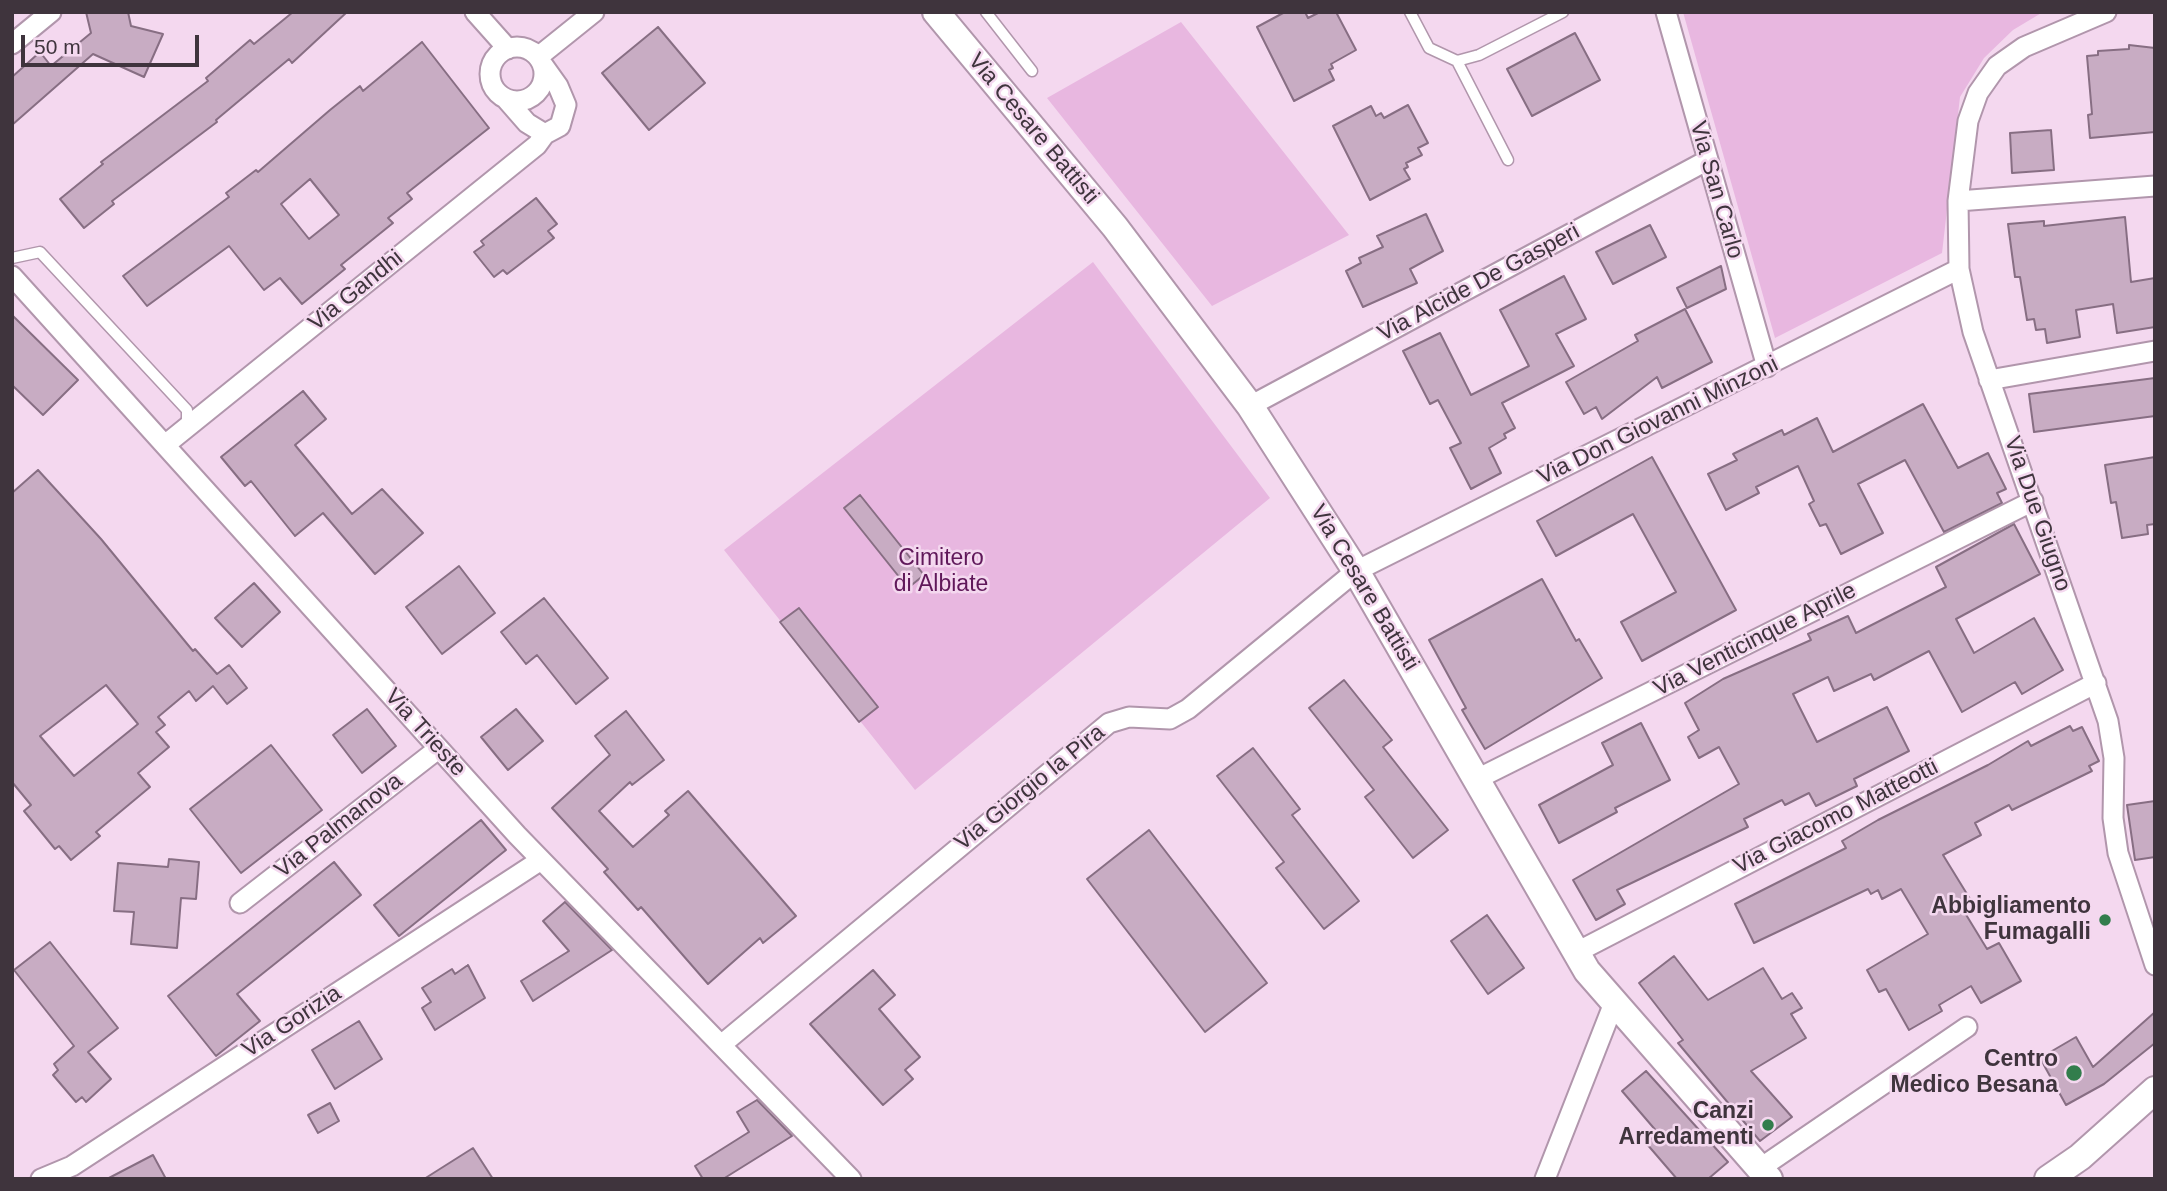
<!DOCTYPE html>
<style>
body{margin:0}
#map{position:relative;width:2167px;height:1191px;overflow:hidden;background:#f4d8ef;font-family:Helvetica,sans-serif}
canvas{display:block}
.frame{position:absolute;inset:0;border:14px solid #3f343d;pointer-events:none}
.scale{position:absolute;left:21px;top:35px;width:178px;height:32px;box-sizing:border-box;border:4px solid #3f343d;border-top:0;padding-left:9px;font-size:21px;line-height:24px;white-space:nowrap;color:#3f343d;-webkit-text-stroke:5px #f4d8ef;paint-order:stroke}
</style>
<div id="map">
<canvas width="2167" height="1191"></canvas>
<div class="frame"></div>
<div class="scale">50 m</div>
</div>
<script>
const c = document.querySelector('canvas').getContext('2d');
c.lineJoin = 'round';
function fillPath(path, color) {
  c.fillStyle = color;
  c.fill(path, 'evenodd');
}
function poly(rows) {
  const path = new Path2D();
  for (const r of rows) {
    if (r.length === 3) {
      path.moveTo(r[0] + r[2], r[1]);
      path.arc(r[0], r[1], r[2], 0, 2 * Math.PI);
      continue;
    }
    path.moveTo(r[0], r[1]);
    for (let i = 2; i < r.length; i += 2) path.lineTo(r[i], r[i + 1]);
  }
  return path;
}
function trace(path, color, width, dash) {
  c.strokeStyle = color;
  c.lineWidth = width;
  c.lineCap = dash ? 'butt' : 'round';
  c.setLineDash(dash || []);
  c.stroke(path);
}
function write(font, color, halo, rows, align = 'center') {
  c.font = font + ' Helvetica,sans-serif';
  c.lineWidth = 5;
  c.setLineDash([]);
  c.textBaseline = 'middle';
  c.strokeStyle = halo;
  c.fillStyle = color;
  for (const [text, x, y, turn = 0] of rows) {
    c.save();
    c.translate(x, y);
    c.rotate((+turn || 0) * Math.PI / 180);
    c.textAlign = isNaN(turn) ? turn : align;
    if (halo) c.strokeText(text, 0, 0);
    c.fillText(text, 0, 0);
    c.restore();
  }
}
const green = poly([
 [1683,12,2043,12,2013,30,1984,58,1960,97,1942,253,1775,338],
 [1181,22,1349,235,1212,306,1047,98],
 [1093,262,1270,498,915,790,724,550]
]);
const building = poly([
 [86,12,128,12,131,26,163,34,144,77,93,54,12,125,12,77,40,52,51,66,91,33,86,12],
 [293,12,347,12,292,63,289,59,216,120,217,122,112,201,114,204,84,228,60,199,103,164,101,162,208,81,206,78,250,40,254,44,293,12],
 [1285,12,1305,12,1308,18,1320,12,1336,12,1356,50,1331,64,1333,68,1329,70,1334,80,1294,101,1257,27,1285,12],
 [658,27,705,83,649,130,602,73,658,27],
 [1575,33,1600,80,1532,116,1507,69,1575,33],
 [422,42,489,128,407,193,412,199,388,218,393,223,341,265,345,269,302,304,280,278,264,290,229,246,147,306,123,276,229,197,226,193,256,170,258,172,330,110,360,86,363,91,422,42],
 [310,179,339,215,309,239,281,204,310,179],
 [2129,45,2155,48,2155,132,2090,138,2088,115,2092,114,2087,56,2098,55,2098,51,2129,49,2129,45],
 [1408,105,1428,143,1418,148,1422,155,1406,163,1408,167,1404,169,1410,179,1370,200,1333,126,1371,106,1376,116,1381,113,1384,118,1408,105],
 [2051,130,2054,170,2012,173,2010,133,2051,130],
 [536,198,557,224,548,231,554,238,507,274,503,270,494,277,474,252,484,245,481,241,536,198],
 [1426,214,1443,251,1410,269,1417,283,1363,307,1346,271,1361,263,1359,258,1383,247,1377,236,1426,214],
 [2125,217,2131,282,2155,278,2155,327,2117,333,2113,304,2076,310,2080,337,2047,343,2045,329,2036,330,2034,319,2027,320,2020,277,2015,277,2008,224,2044,221,2044,226,2125,217],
 [1650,225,1666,257,1613,284,1596,252,1650,225],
 [1721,266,1726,289,1687,308,1677,288,1721,266],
 [1564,276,1586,319,1556,334,1574,366,1502,403,1515,428,1504,434,1506,438,1489,448,1501,473,1471,489,1450,448,1461,443,1438,400,1430,404,1403,351,1440,333,1471,395,1529,366,1500,310,1564,276],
 [1685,309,1712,362,1662,388,1657,377,1602,419,1596,407,1584,414,1566,382,1638,341,1635,335,1685,309],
 [12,315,78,380,43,415,12,385,12,315],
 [2155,378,2155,416,2034,432,2029,394,2155,378],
 [303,391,326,419,295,445,352,514,382,489,423,533,375,574,323,513,295,536,251,481,245,486,221,457,303,391],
 [1923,404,1958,468,1988,453,2006,489,1997,493,2002,503,1944,532,1905,460,1858,484,1883,533,1841,554,1826,524,1820,526,1809,504,1814,501,1798,466,1756,487,1759,493,1726,510,1708,474,1737,460,1733,454,1782,430,1784,435,1817,418,1833,452,1923,404],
 [1652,457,1736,610,1642,661,1621,622,1676,592,1633,514,1556,556,1537,521,1652,457],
 [2155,457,2155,524,2147,525,2148,534,2122,538,2116,502,2111,503,2105,465,2155,457],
 [38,470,101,539,193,651,195,649,217,674,229,665,247,688,227,704,213,686,196,701,189,691,158,717,165,725,156,732,169,747,138,773,150,787,96,832,100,836,71,860,59,846,55,849,24,811,31,805,12,782,12,493,38,470],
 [106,685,138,724,74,776,40,736,106,685],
 [860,495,924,575,908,588,844,508,860,495],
 [2014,524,2040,574,1956,619,1974,653,2034,618,2063,670,2022,694,2015,682,1962,712,1929,651,1874,680,1871,674,1834,691,1828,677,1793,694,1817,742,1887,707,1909,751,1854,779,1857,786,1816,806,1809,793,1785,805,1782,800,1744,819,1748,827,1617,890,1625,904,1596,920,1573,880,1739,784,1719,747,1699,758,1688,737,1699,730,1685,703,1723,679,1811,640,1808,634,1848,616,1856,633,1946,587,1936,567,2014,524],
 [459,566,495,613,442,654,406,607,459,566],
 [1542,579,1576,641,1579,639,1602,678,1485,749,1462,710,1466,708,1429,640,1542,579],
 [254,583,280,612,242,647,215,618,254,583],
 [544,598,608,678,576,704,537,655,526,664,501,632,544,598],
 [799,608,878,707,859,722,780,622,799,608],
 [1344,680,1392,740,1383,747,1448,830,1413,858,1365,797,1374,790,1309,708,1344,680],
 [367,709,396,746,362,773,333,735,367,709],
 [516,709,543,741,508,770,481,737,516,709],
 [626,711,664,760,632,785,630,782,599,811,633,847,669,815,665,811,688,791,796,916,763,943,760,938,708,984,641,907,638,910,604,872,608,869,552,808,610,755,595,736,626,711],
 [1641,723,1670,780,1615,808,1617,812,1559,843,1539,805,1613,765,1602,743,1641,723],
 [2070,726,2073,731,2082,727,2099,761,2089,766,2092,771,2012,810,2009,805,1975,823,1981,835,1943,855,1975,907,1965,913,1987,949,1999,943,2021,981,1981,1003,1971,986,1939,1005,1942,1011,1909,1030,1886,989,1879,992,1867,970,1928,934,1901,889,1882,899,1878,890,1871,894,1868,889,1754,943,1735,904,1846,848,1842,841,1878,820,1988,765,2028,741,2031,746,2070,726],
 [271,745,322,810,241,873,190,809,271,745],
 [1253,748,1300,809,1292,815,1359,901,1324,929,1276,868,1284,862,1217,776,1253,748],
 [2155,801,2155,857,2135,860,2127,805,2155,801],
 [481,820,506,850,399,936,374,905,481,820],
 [1149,830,1267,983,1205,1032,1087,879,1149,830],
 [169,859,199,862,196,899,181,898,177,948,131,944,134,912,114,911,118,863,168,867,169,859],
 [334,862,361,895,237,994,260,1021,216,1056,168,996,334,862],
 [565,902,612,950,533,1001,521,981,569,951,543,921,565,902],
 [1487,915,1524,968,1488,994,1451,941,1487,915],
 [50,942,118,1028,88,1052,111,1079,86,1102,82,1097,76,1102,53,1075,58,1070,54,1064,74,1046,14,970,50,942],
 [1674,956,1708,1000,1763,968,1782,999,1792,993,1802,1008,1791,1014,1806,1038,1751,1071,1792,1117,1760,1141,1678,1043,1683,1040,1639,983,1674,956],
 [468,965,485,998,435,1030,422,1008,431,1002,422,988,452,969,455,974,468,965],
 [873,970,895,995,879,1009,920,1057,905,1070,913,1079,883,1105,810,1024,873,970],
 [2155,1012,2155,1043,2104,1084,2066,1105,2040,1058,2076,1037,2093,1067,2155,1012],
 [359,1021,382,1059,335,1089,312,1050,359,1021],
 [1646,1071,1728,1162,1708,1179,1677,1179,1646,1143,1658,1133,1622,1091,1646,1071],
 [757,1100,792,1136,723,1179,703,1179,695,1166,749,1132,737,1112,757,1100],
 [330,1103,339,1121,318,1133,308,1115,330,1103],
 [473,1148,493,1179,424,1179,473,1148],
 [153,1155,166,1179,107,1179,153,1155]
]);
const lane = poly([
 [986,12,1032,71],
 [1410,12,1429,48,1457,61,1479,55,1563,12],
 [1457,61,1508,160],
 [12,258,40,252,187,410,187,427]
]);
const street = poly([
 [475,12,508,49],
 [1666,12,1767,367],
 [2106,12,2024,47,1997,66,1978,93,1968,121,1958,201,1959,269,1973,332,2108,721,2114,758,2113,818,2118,853,2155,965],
 [12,44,51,12],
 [517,74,27],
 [538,57,594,12],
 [506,99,527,123,545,134,560,126,566,105,558,86,543,65],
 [1958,201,2155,186],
 [12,276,517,835,851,1179],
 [1989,380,2155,351],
 [1250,406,1708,160],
 [165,445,537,145,545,134],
 [1477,779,2033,501],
 [240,903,438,749],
 [1577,952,2096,683],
 [721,1045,1109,723,1129,717,1170,719,1188,709,1356,571,1959,269],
 [1759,1169,1967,1027],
 [41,1179,72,1166,541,860],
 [1545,1179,1614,1003]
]);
const secondary = poly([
 [936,12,1115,227,1250,406,1356,571,1587,971,1769,1179],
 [2048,1179,2080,1157,2155,1090]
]);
const markers = [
 [2105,920,7,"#327d4c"],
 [2074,1073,9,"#327d4c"],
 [1768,1125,7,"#327d4c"]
];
const streetNames = [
 ["Via Cesare Battisti",1033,129,50],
 ["Via San Carlo",1716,190,74],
 ["Via Alcide De Gasperi",1479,283,-28],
 ["Via Gandhi",356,291,-39],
 ["Via Don Giovanni Minzoni",1658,421,-26],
 ["Via Due Giugno",2037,514,71],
 ["Via Cesare Battisti",1364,588,59],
 ["Via Venticinque Aprile",1755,640,-27],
 ["Via Trieste",425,733,48],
 ["Via Giorgio la Pira",1030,788,-39],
 ["Via Giacomo Matteotti",1836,817,-27],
 ["Via Palmanova",339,826,-38],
 ["Via Gorizia",292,1022,-33]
];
const parkNames = [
 ["Cimitero",941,559],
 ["di Albiate",941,585]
];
const poiNames = [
 ["Abbigliamento",2091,907],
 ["Fumagalli",2091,933],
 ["Centro",2058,1060],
 ["Medico Besana",2058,1086],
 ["Canzi",1754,1112],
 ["Arredamenti",1754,1138]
];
fillPath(green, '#e8b7e0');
fillPath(building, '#c8acc3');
trace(building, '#876e83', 2);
trace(lane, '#b196ac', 13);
trace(street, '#b196ac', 23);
trace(secondary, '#b196ac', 30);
trace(lane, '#fff', 10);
trace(street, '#fff', 19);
trace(secondary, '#fff', 26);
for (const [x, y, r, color] of markers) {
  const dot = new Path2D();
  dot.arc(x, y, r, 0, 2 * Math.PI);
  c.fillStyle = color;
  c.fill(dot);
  trace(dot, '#f4d8ef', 2.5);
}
write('23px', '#3f343d', '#f4d8ef', streetNames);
write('23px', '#60185a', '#f4d8ef', parkNames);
write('bold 23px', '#3f343d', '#f4d8ef', poiNames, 'right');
</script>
